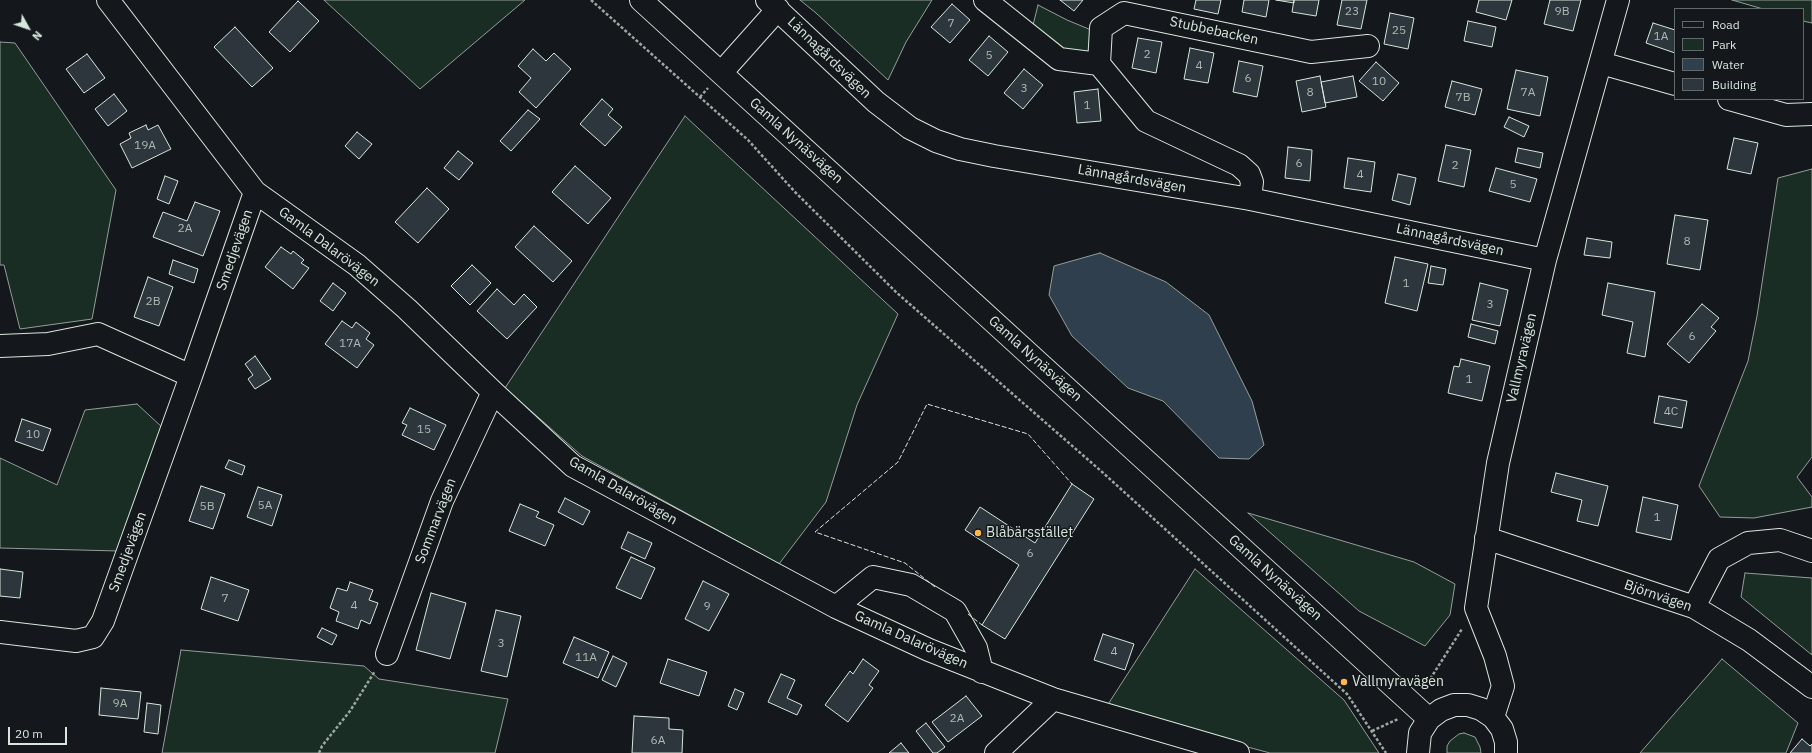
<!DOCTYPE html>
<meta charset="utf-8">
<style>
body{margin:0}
#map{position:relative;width:1812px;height:753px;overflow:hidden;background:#14181c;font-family:"IBM Plex Sans",sans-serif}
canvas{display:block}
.legend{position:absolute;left:1674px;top:8px;width:130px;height:92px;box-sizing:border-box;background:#14181c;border:1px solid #626a69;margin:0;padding:5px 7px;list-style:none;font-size:12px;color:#d8e6dc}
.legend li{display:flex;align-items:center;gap:8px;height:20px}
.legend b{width:20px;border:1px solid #626a69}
.north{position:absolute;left:8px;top:8px;width:40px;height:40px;-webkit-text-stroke:3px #14181c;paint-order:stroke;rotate:130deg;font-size:11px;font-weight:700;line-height:16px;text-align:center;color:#d8e6dc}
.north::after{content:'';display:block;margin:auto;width:14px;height:18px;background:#d8e6dc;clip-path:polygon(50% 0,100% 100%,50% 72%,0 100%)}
.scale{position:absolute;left:8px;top:727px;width:59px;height:18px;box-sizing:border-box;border:2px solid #d8e6dc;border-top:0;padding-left:5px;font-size:12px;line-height:14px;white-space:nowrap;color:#d8e6dc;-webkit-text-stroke:3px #14181c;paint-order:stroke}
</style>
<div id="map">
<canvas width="1812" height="753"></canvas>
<ul class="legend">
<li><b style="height:5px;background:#14181c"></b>Road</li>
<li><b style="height:11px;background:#1a2d24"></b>Park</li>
<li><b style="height:11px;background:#2f3f4d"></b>Water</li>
<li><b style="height:11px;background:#2c363c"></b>Building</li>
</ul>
<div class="north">N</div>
<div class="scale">20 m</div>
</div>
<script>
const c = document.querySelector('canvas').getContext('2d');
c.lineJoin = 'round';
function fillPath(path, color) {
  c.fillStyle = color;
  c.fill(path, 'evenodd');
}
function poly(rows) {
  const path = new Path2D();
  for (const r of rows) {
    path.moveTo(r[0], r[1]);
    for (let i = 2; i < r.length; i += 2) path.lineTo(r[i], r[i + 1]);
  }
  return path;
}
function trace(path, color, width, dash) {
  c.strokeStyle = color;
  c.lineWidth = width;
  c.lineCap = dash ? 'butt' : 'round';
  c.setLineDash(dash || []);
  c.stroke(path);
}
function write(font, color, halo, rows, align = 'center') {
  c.font = font + ' "IBM Plex Sans",sans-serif';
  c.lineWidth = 3;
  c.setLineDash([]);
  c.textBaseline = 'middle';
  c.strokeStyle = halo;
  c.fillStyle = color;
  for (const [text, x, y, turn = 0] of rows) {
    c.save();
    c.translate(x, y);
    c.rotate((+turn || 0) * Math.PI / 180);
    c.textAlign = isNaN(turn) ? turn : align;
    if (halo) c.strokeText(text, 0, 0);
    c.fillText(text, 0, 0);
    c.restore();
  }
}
const green = poly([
 [324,0,525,0,420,89,324,0],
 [800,0,932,0,906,42,888,80,816,13,800,0],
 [1732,0,1812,0,1812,23,1803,21,1803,9,1763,9,1732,0],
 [1038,5,1067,20,1096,32,1093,57,1061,53,1032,29,1038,5],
 [0,42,15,43,116,190,92,319,20,329,4,265,0,265,0,42],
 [685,116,898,314,857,405,826,502,779,564,582,456,505,388,685,116],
 [1812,169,1812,457,1797,477,1812,497,1812,507,1754,518,1720,517,1699,486,1748,361,1757,316,1778,178,1812,169],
 [137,404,163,428,119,551,0,548,0,458,57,485,85,410,137,404],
 [1248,513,1414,562,1455,584,1450,615,1425,646,1359,611,1248,513],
 [1195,569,1344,700,1379,753,1270,753,1105,709,1195,569],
 [1745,573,1812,578,1812,655,1741,597,1745,573],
 [181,650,364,666,379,679,508,699,495,753,162,753,181,650],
 [1722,659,1798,723,1786,753,1640,753,1722,659],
 [1464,733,1475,737,1480,747,1481,753,1447,753,1447,746,1450,741,1459,734,1464,733]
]);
const water = poly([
 [1100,253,1166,282,1209,315,1252,401,1264,445,1249,459,1219,458,1163,401,1128,388,1072,336,1049,295,1054,266,1100,253]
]);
const building = poly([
 [1060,0,1083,0,1074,11,1060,0],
 [1196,0,1221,0,1218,14,1194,9,1196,0],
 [1244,0,1269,0,1266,17,1242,12,1244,0],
 [1276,0,1294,0,1294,3,1276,0],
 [1294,0,1319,0,1316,16,1292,12,1294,0],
 [1342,0,1367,0,1361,29,1337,25,1342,0],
 [1479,0,1512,0,1506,20,1476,12,1479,0],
 [1550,0,1581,0,1573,31,1544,24,1550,0],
 [298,1,319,21,290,52,269,32,298,1],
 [952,4,970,20,950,43,931,27,952,4],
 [1390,13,1414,18,1408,49,1384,44,1390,13],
 [1468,21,1496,27,1492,47,1464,41,1468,21],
 [1653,23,1675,30,1675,53,1646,43,1653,23],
 [235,27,273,68,252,87,214,47,235,27],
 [989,36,1008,52,988,76,969,60,989,36],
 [1138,38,1162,42,1156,73,1132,68,1138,38],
 [1190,48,1214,53,1208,83,1184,79,1190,48],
 [533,49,546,61,554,53,571,69,536,108,519,92,531,78,518,66,533,49],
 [87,54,105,78,84,93,66,69,87,54],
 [1239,61,1263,66,1257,97,1233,92,1239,61],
 [1376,62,1399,83,1383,101,1359,81,1376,62],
 [1024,69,1043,85,1023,109,1004,93,1024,69],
 [1516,70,1548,77,1540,116,1507,109,1516,70],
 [1320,76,1326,107,1302,112,1296,81,1320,76],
 [1353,76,1357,97,1325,103,1321,82,1353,76],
 [1452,81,1482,89,1475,115,1445,107,1452,81],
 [1098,89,1101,121,1077,123,1074,92,1098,89],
 [114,94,127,111,108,126,95,109,114,94],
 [602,99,613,109,608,115,622,127,605,146,580,124,602,99],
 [528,110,540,119,511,151,500,141,528,110],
 [1509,117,1529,126,1524,137,1504,127,1509,117],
 [146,125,148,130,158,125,171,149,132,168,120,144,131,138,129,133,146,125],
 [357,132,372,144,359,159,345,146,357,132],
 [1734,138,1758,143,1751,174,1727,169,1734,138],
 [1446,145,1471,150,1464,187,1438,181,1446,145],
 [1288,147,1312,150,1310,181,1285,178,1288,147],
 [1518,148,1543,153,1540,168,1515,162,1518,148],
 [458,151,473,163,459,180,444,168,458,151],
 [1348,158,1375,162,1371,192,1344,188,1348,158],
 [575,166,611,198,588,224,552,192,575,166],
 [1496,168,1537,179,1530,202,1489,191,1496,168],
 [1398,174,1416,178,1410,205,1392,200,1398,174],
 [165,176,178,181,169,204,157,199,165,176],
 [427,188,449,209,418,243,395,222,427,188],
 [195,202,220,211,203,256,153,237,163,212,187,221,195,202],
 [1675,215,1708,220,1700,270,1667,264,1675,215],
 [534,226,572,261,553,282,515,247,534,226],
 [1587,238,1612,242,1610,258,1584,255,1587,238],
 [281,247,291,254,293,251,304,260,301,263,309,268,293,289,265,267,281,247],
 [1395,257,1428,264,1417,311,1385,303,1395,257],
 [173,260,198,269,194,283,169,274,173,260],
 [472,265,491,283,470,305,451,286,472,265],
 [1431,266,1446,269,1443,285,1428,283,1431,266],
 [148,277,173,287,159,326,134,317,148,277],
 [333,283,346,293,333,311,320,301,333,283],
 [1480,283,1508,290,1500,326,1472,320,1480,283],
 [1608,283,1655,292,1645,357,1627,353,1633,322,1602,315,1608,283],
 [497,289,514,305,524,294,537,307,507,339,477,311,497,289],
 [1702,304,1719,318,1711,327,1716,331,1689,363,1667,344,1702,304],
 [342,321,352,328,356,322,370,333,366,339,374,345,357,368,325,344,342,321],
 [1471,324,1498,331,1495,344,1468,337,1471,324],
 [255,356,271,379,255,389,248,379,253,375,245,364,255,356],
 [1461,359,1490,366,1482,401,1448,393,1454,366,1459,367,1461,359],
 [1659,396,1687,401,1682,428,1654,423,1659,396],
 [410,408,446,425,434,450,402,435,407,425,402,423,410,408],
 [22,419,51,429,43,451,15,441,22,419],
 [229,460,245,466,242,475,225,468,229,460],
 [1556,473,1608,486,1598,526,1577,521,1582,500,1551,492,1556,473],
 [1072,484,1094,499,1005,639,982,625,1019,565,965,530,980,507,1035,543,1072,484],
 [201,486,225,494,213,529,189,521,201,486],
 [258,487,282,495,272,526,247,517,258,487],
 [1643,497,1678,505,1671,540,1636,532,1643,497],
 [565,498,590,511,583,525,558,512,565,498],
 [520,504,539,512,536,517,554,525,545,546,509,531,520,504],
 [628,532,652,543,645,559,621,548,628,532],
 [631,557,655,568,641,599,616,588,631,557],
 [0,569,23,572,20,598,0,596,0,569],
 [211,577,249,590,238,621,201,609,211,577],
 [703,581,729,594,709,631,685,619,703,581],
 [350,582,373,590,369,600,378,603,370,624,361,620,358,629,336,621,339,612,330,608,337,588,347,591,350,582],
 [431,593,466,603,450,659,416,650,431,593],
 [496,610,521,616,507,677,481,671,496,610],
 [322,628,337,635,332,645,317,637,322,628],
 [1103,634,1134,644,1125,670,1094,660,1103,634],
 [574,637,609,652,598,678,563,663,574,637],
 [613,656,627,663,616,687,602,680,613,656],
 [668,659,707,672,699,696,660,683,668,659],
 [863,659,879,671,869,685,873,688,848,722,825,705,850,671,853,674,863,659],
 [781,674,795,680,787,698,802,705,797,715,768,702,781,674],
 [101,688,141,692,138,719,99,715,101,688],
 [735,689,744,693,737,710,728,706,735,689],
 [966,696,982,716,948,742,932,722,966,696],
 [147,703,161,705,158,734,144,732,147,703],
 [634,716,669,718,669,729,683,730,682,753,632,753,634,716],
 [926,723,945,747,937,753,933,753,916,731,926,723],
 [1802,739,1810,746,1812,744,1812,753,1790,753,1802,739],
 [901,743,909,753,889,753,901,743]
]);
const path = poly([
 [591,0,748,140,795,192,897,293,1101,471,1347,694,1386,753],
 [700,97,708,88],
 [1425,687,1462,629],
 [1372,731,1398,719],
 [319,753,322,746,350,711,375,671]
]);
const minor = poly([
 [108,0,255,192,357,265,407,309,493,392,573,466,836,607,929,650,1053,699,1238,753],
 [641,0,1429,719],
 [767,0,876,102,910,128,936,141,960,149,994,156,1250,199,1545,260],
 [985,0,1059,59,1099,64,1101,28,1124,13,1311,52,1368,46],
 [1601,63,1675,84],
 [1099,64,1146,121,1239,165,1249,174,1252,182,1250,199],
 [721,73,778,9],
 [1729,99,1786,115,1812,114],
 [0,346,48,344,98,334,191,376,103,621,93,637,76,641,0,632],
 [191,376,255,192],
 [1486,538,1694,607,1749,640,1812,687],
 [836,607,873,577,911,585,955,611,976,648,982,672],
 [1694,607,1719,559,1748,543,1780,540,1812,551],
 [387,654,442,501,493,392],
 [1493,717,1503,686,1495,656,1476,608,1498,463,1545,260,1618,0],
 [996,753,1053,699],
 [1418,753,1420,733,1429,719,1441,710,1454,705,1468,705,1481,709,1493,717,1502,729,1506,742,1506,753]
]);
const fence = poly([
 [935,587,905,563,815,532,898,462,927,404,1028,434,1072,484],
 [968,614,982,625]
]);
const markers = [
 [978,533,4,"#ffb74d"],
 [1344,682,4,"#ffb74d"]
];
const numberNames = [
 ["23",1352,12],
 ["9B",1562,12],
 ["7",951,24],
 ["25",1399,31],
 ["1A",1661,37],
 ["2",1147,55],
 ["5",989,56],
 ["4",1199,66],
 ["6",1248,79],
 ["10",1379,82],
 ["3",1024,89],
 ["8",1310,93],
 ["7A",1528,93],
 ["7B",1463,98],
 ["1",1087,106],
 ["19A",145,146],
 ["6",1299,164],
 ["2",1455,166],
 ["4",1360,175],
 ["5",1513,185],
 ["2A",185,229],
 ["8",1687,242],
 ["1",1406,284],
 ["2B",153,302],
 ["3",1490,305],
 ["6",1692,337],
 ["17A",350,344],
 ["1",1469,380],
 ["4C",1671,412],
 ["15",424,430],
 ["10",33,435],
 ["5A",265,506],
 ["5B",207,507],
 ["1",1657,518],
 ["6",1030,554],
 ["7",225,599],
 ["4",354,606],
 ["9",707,607],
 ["3",501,644],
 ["4",1114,652],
 ["11A",586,658],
 ["9A",120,704],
 ["2A",957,719],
 ["6A",658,741]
];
const streetNames = [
 ["Stubbebacken",1214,31,12],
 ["Lännagårdsvägen",829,58,44],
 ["Gamla Nynäsvägen",796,141,42],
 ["Lännagårdsvägen",1132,179,10],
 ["Lännagårdsvägen",1450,240,12],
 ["Gamla Dalarövägen",329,247,37],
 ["Smedjevägen",235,250,-71],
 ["Vallmyravägen",1522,358,-77],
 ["Gamla Nynäsvägen",1035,359,42],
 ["Gamla Dalarövägen",623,491,30],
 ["Sommarvägen",436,521,-69],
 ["Smedjevägen",128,552,-70],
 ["Gamla Nynäsvägen",1275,578,42],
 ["Björnvägen",1658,596,19],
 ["Gamla Dalarövägen",911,640,24]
];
const poiNames = [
 ["Blåbärsstället",986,533],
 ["Vallmyravägen",1352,682]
];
fillPath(green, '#1a2d24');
trace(green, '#939e99', 1);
fillPath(water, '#2f3f4d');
trace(water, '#939e99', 1);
fillPath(building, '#2c363c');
trace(building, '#d8e6dc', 1);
trace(minor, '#d8e6dc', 24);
trace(path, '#9da8a2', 2.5, [3, 2]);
trace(minor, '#14181c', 22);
trace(fence, '#d8e6dc', 1, [5, 2]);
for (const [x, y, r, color] of markers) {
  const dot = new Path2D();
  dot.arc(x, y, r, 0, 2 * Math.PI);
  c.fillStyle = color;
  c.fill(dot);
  trace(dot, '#14181c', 1.5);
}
write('12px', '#adbab4', null, numberNames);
write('14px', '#d8e6dc', '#14181c', streetNames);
write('14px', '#d8e6dc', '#14181c', poiNames, 'left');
</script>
